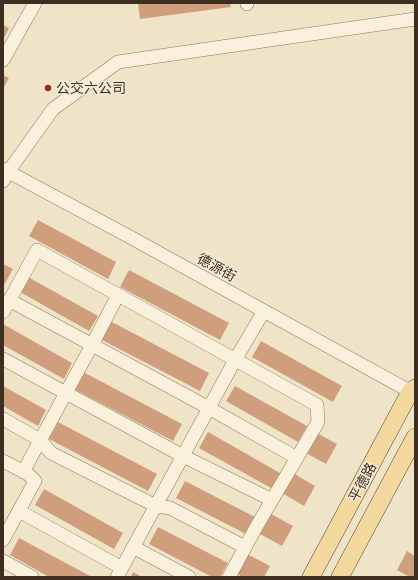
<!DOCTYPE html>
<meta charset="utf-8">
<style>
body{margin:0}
#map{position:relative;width:418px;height:580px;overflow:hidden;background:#f0e4c8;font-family:Georgia,serif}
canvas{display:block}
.frame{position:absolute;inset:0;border:4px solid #3d2e20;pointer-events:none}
</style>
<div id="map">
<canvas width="418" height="580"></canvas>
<div class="frame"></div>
</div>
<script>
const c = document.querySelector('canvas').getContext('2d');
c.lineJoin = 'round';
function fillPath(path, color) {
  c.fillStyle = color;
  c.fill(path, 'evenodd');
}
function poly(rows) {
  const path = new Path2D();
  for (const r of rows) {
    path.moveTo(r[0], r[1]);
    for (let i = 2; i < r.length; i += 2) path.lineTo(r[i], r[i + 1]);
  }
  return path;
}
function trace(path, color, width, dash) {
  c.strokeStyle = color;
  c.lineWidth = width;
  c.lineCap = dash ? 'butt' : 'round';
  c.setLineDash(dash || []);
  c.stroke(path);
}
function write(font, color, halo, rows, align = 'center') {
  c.font = font + ' Georgia,"Noto Sans SC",serif';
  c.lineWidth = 3;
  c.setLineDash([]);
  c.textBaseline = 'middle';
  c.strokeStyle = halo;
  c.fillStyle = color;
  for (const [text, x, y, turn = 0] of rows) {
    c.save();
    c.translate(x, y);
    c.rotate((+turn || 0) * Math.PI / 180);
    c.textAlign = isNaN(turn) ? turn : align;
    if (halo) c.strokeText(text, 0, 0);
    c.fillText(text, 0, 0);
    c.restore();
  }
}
const building = poly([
 [138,3,230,3,231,7,140,19],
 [3,25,9,28,3,40],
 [3,75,9,78,3,89],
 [38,220,116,262,108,279,29,236],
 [3,264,13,269,3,287],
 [129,270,229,323,220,340,120,287],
 [28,277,98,316,89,331,20,292],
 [110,321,209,373,200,391,100,339],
 [3,324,72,363,64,379,3,345],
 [261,341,342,386,333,402,252,357],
 [83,372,182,424,173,441,74,389],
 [3,386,46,410,38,426,3,406],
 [235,386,307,426,298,442,226,401],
 [58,422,157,474,148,491,49,439],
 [208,432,280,473,271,488,199,448],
 [315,432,337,444,326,464,304,452],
 [293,473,315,486,304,506,282,493],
 [185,481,255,517,246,534,176,498],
 [44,489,123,533,114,549,35,505],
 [271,514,293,526,282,546,260,534],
 [158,527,228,563,220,577,212,577,149,544],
 [19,538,92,577,49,577,10,555],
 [407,551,415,556,415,577,410,577,397,570],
 [247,554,270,566,264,577,242,577,237,574],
 [133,572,142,577,131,577]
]);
const minor = poly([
 [247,3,247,4],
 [3,60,35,3],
 [3,169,130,237,264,311,415,394],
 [3,181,8,172,53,109,118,62,415,19],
 [9,300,209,408,297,458],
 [3,312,37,250,317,405,318,422,255,529,229,577],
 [3,359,66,393,183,456,272,500],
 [3,419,40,440,51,453,156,506,170,508,245,547],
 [3,461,28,474,35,481,3,540],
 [23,472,92,345,118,295],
 [19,511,122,568],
 [133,547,189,577],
 [3,561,32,577],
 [117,577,235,360,264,311]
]);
const major = poly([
 [311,577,410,392,415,388],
 [340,577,415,437]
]);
const markers = [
 [48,88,4,"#9e2a2b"]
];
const poiNames = [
 ["公交六公司",56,88]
];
const streetNames = [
 ["德源街",217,267,29],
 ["平德路",362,482,-62]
];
fillPath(building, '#cf9f7d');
trace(minor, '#8d765c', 14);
trace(major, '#5b4430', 18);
trace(minor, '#faf1dc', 13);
trace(major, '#f3d9a0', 17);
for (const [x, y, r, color] of markers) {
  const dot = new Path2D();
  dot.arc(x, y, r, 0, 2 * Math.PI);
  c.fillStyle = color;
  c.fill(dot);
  trace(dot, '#f7eed8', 1.5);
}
write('14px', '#3d2e20', '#f7eed8', poiNames, 'left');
write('14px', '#3d2e20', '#f7eed8', streetNames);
</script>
